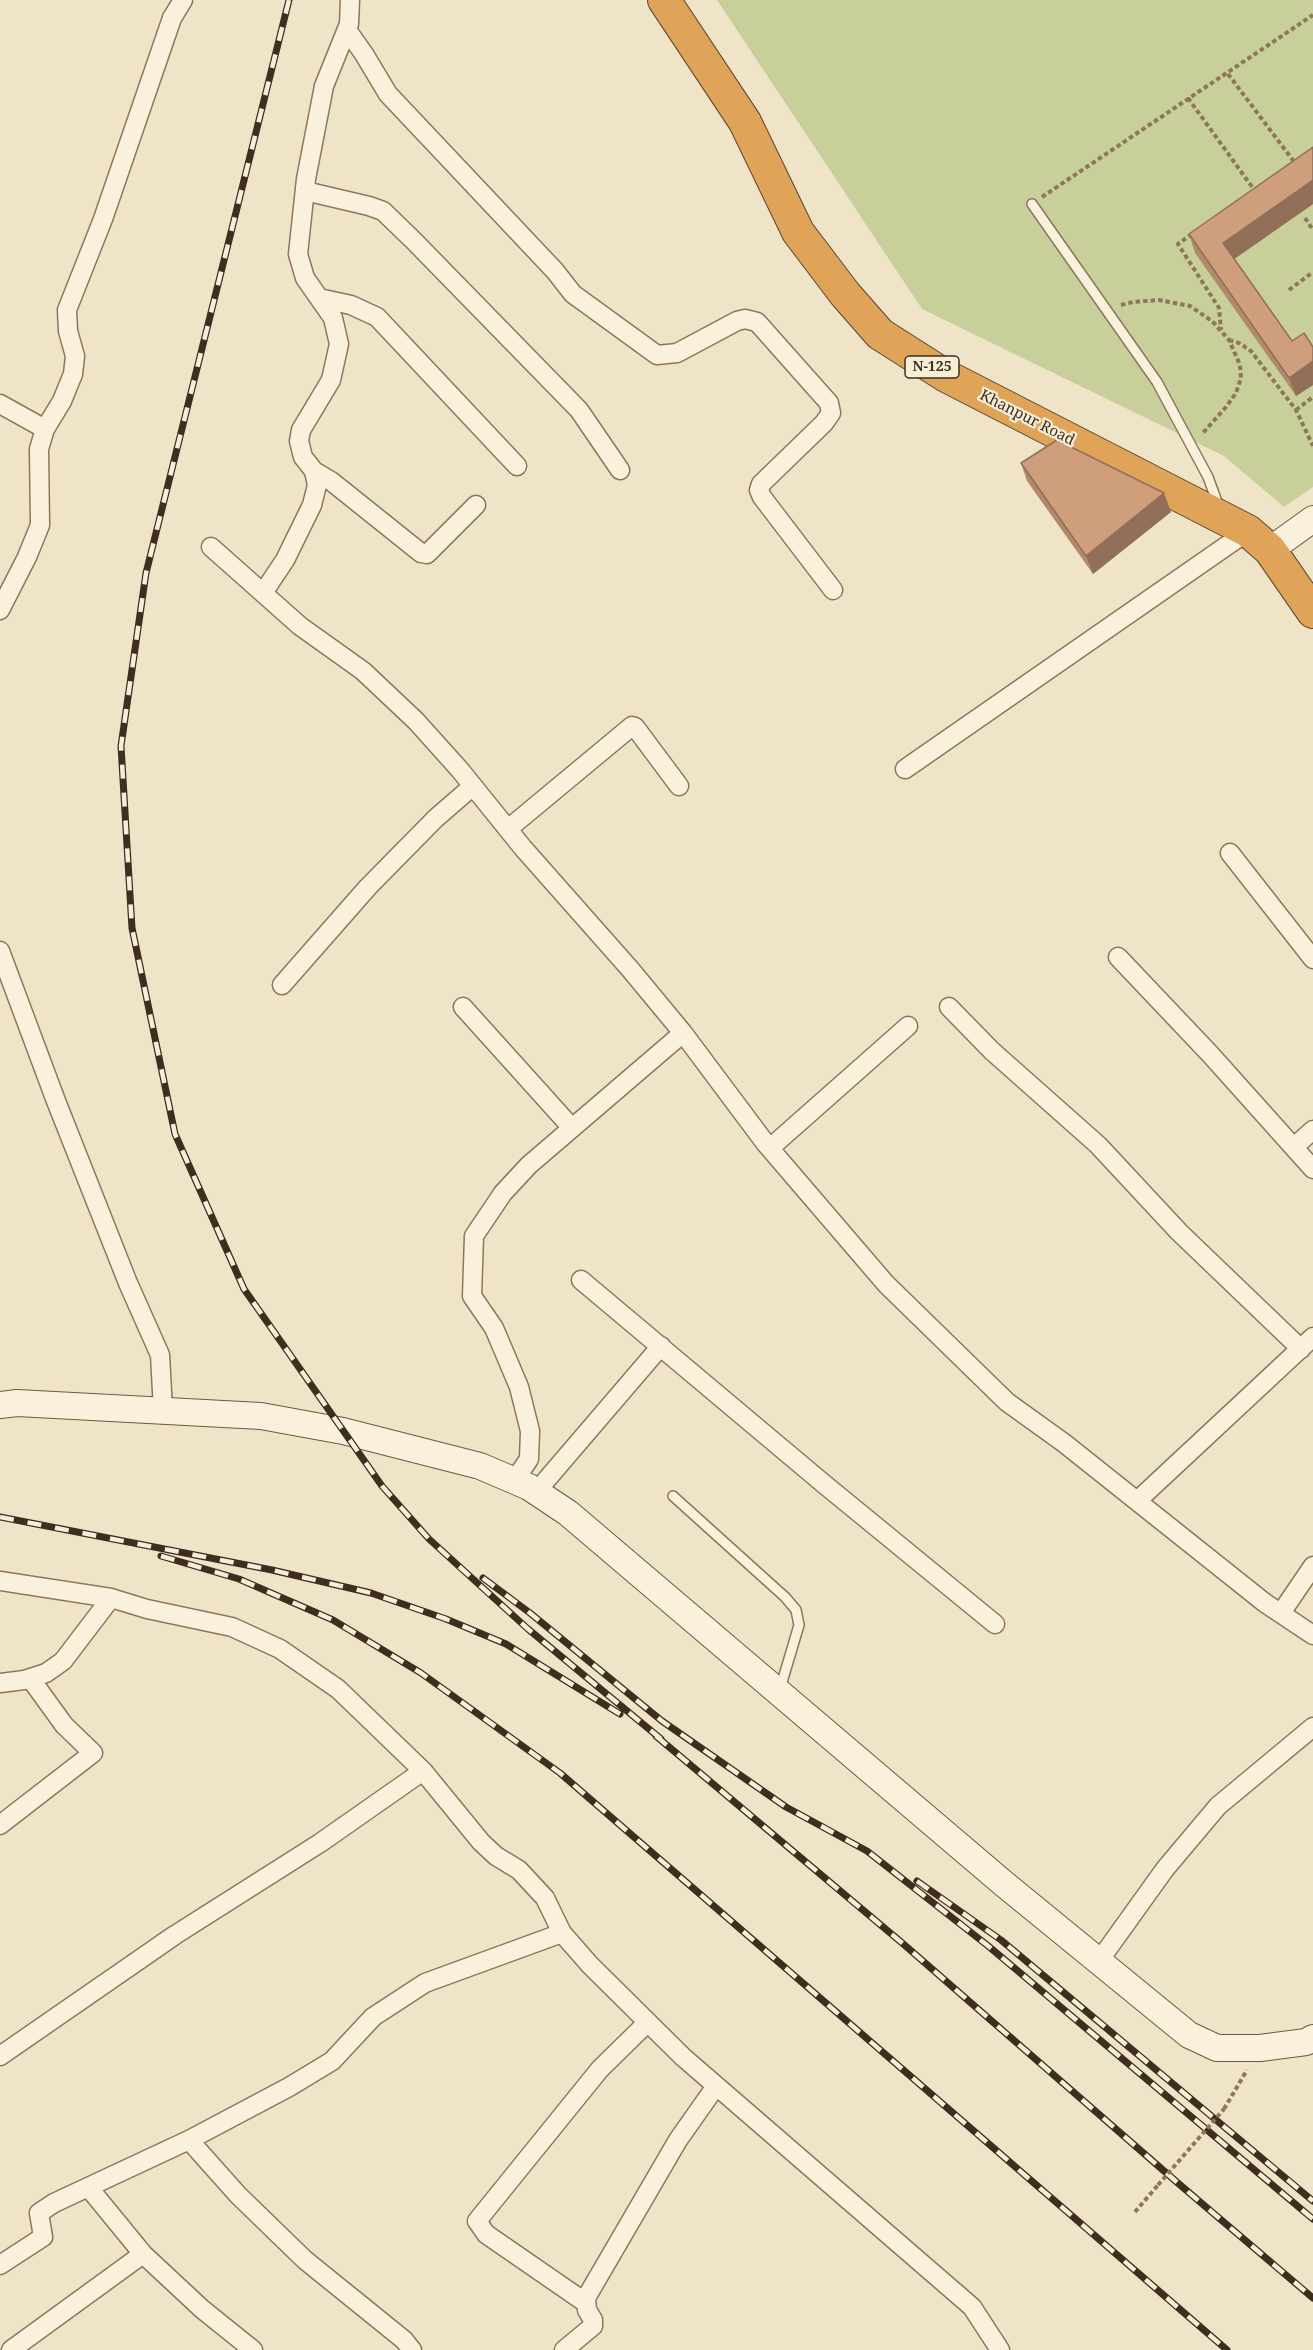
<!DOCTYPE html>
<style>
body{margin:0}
canvas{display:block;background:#f0e4c8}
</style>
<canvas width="1313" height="2350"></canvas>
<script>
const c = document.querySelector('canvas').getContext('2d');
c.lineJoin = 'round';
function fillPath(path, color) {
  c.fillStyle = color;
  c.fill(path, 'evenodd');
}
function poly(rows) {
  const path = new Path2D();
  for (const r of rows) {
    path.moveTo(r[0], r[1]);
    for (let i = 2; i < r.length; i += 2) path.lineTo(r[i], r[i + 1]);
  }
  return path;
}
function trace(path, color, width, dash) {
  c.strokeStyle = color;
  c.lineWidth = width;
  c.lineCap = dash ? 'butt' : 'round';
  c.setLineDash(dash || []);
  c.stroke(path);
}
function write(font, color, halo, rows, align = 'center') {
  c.font = font + ' "Noto Serif",serif';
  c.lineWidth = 4.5;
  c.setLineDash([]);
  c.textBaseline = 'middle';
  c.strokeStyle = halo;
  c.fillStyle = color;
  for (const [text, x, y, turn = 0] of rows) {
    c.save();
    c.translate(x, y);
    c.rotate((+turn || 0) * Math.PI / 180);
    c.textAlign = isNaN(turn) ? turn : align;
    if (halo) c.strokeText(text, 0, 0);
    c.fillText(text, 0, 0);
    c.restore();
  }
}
const green = poly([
 [717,0,1313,0,1313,487,1284,507,1224,456,922,309]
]);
const path = poly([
 [1228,74,1295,163],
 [1188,98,1255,191],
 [1042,197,1313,15],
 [1305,218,1313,230],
 [1192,234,1178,244,1219,308,1221,330],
 [1289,290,1313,272],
 [1121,305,1133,302,1159,300,1190,306,1212,321,1229,340,1240,365,1241,378,1236,393,1226,407,1202,434],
 [1229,340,1239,343,1251,351,1296,410,1313,446],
 [1296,410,1313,397],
 [1224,2109,1247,2070],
 [1135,2212,1158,2185]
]);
const lane = poly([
 [1032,204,1157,382,1208,477,1219,507],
 [673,1496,785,1597,796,1610,799,1625,780,1689]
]);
const street = poly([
 [347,30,364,54,388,94,555,271,573,294,657,355,677,353,737,321,745,319,757,322,829,403,831,413,824,423,761,484,759,490,762,497,833,590],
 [305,191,369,206,383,211,413,240,579,410,620,470],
 [319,298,351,305,377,317,517,466],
 [0,404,45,429],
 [314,471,331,481,421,553,427,554,476,505],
 [211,547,300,626,363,671,416,721,460,770,523,848,630,969,683,1033,766,1144,886,1284,1007,1402,1064,1443,1265,1603,1313,1635],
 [263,593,285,560,312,505,317,485,314,471,303,457,299,441,301,430,331,380,339,344,333,318,305,278,298,254,306,179,324,86,349,24,350,0],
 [0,610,27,557,40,525,39,449,45,429,62,401,73,374,75,356,68,331,67,310,103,219,172,18,183,0],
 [905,769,1248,531],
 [508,829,632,726,635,727,679,786],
 [1230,853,1313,959],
 [0,951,56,1101,128,1283,160,1355,163,1410],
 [1118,957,1210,1054,1313,1169],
 [282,985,368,887,436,818,473,786],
 [463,1007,572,1128],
 [949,1007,992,1051,1098,1145,1179,1232,1301,1349],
 [1294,1147,1313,1130],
 [770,1148,908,1026],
 [581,1280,824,1484,995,1624],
 [514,1481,529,1459,530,1431,519,1387,494,1328,472,1296,474,1236,503,1193,529,1165,683,1033],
 [536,1492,661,1346],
 [1137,1501,1313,1337],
 [0,1581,111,1598,147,1609,232,1627,280,1649,338,1689,423,1771,481,1842,496,1856,519,1870,545,1898,562,1933,590,1965,683,2057,972,2307,1000,2350],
 [1281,1613,1313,1566],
 [0,1683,24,1680,46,1673,63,1661,111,1598],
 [0,1825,93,1753,64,1725,30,1678],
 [1099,1961,1165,1869,1218,1806,1313,1727],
 [0,2056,175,1935,320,1843,423,1771],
 [189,2140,238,2195,305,2260,404,2340,412,2350],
 [89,2188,143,2254,202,2309,253,2350],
 [0,2265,43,2237,39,2213,54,2203,189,2140,289,2087,332,2061,373,2017,425,1983,562,1933],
 [586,2303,486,2234,477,2221,600,2069,648,2022],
 [11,2350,143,2254],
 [564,2350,593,2326,593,2320,587,2310,586,2298,678,2140,716,2086]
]);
const secondary = poly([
 [1270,550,1313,519],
 [0,1405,17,1403,261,1416,343,1431,480,1466,529,1487,568,1513,1003,1883,1189,2035,1217,2048,1260,2048,1306,2042,1313,2038]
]);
const highway = poly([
 [664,0,745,122,798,232,845,294,880,334,946,376,1248,531,1270,550,1313,612]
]);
const rail = poly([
 [289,0,146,573,121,746,132,928,175,1134,244,1289,382,1486,429,1539,528,1629,661,1739],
 [0,1517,272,1570,371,1593,446,1619,506,1644,620,1714],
 [161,1556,239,1579,333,1620,421,1673,560,1773,1227,2350],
 [483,1578,530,1613,662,1721,786,1807,867,1851,987,1945,1313,2219],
 [656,1736,901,1942,1179,2184,1313,2298],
 [917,1881,1001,1940,1313,2201]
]);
const pathBridge = poly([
 [1158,2185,1224,2109]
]);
const wall = poly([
 [1313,147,1313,204,1234,259,1292,341,1313,347,1313,385,1296,396,1195,253,1189,234],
 [1021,463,1171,512,1093,574,1027,481]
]);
const shadedWall = poly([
 [1313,180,1313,204,1230,262,1223,243],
 [1313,361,1313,385,1296,396,1289,378],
 [1164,493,1171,512,1093,574,1086,556]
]);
const building = poly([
 [1313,147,1313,180,1223,243,1292,341,1304,333,1313,347,1313,361,1289,378,1189,234,1313,147],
 [1057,440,1164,493,1086,556,1021,463,1057,440]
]);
const shields = [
 [932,367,54]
];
const shieldNames = [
 ["N-125",932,367]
];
const streetNames = [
 ["Khanpur Road",1027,418,27]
];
fillPath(green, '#c9cf9b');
trace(lane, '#8d765c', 12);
trace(street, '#8d765c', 21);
trace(secondary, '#6f573f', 28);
trace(highway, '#5b4430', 34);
trace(path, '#8d765c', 4, [4.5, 3]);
trace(lane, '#faf1dc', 9);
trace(street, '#faf1dc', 18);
trace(secondary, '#faf1dc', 26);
trace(highway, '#e0a458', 32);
trace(rail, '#3d2e20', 7);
trace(rail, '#f7eed8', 4.5, [14]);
trace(pathBridge, '#8d765c', 4, [4.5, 3]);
fillPath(wall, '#b2896c');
fillPath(shadedWall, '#916f58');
fillPath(building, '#cf9f7d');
trace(building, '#916f58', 1.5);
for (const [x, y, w] of shields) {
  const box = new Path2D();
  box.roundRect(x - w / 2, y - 11, w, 22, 4.5);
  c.fillStyle = '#f7eed8';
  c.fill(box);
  trace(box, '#3d2e20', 1.5);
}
write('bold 14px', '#3d2e20', null, shieldNames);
write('15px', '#3d2e20', '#f7eed8', streetNames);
</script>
